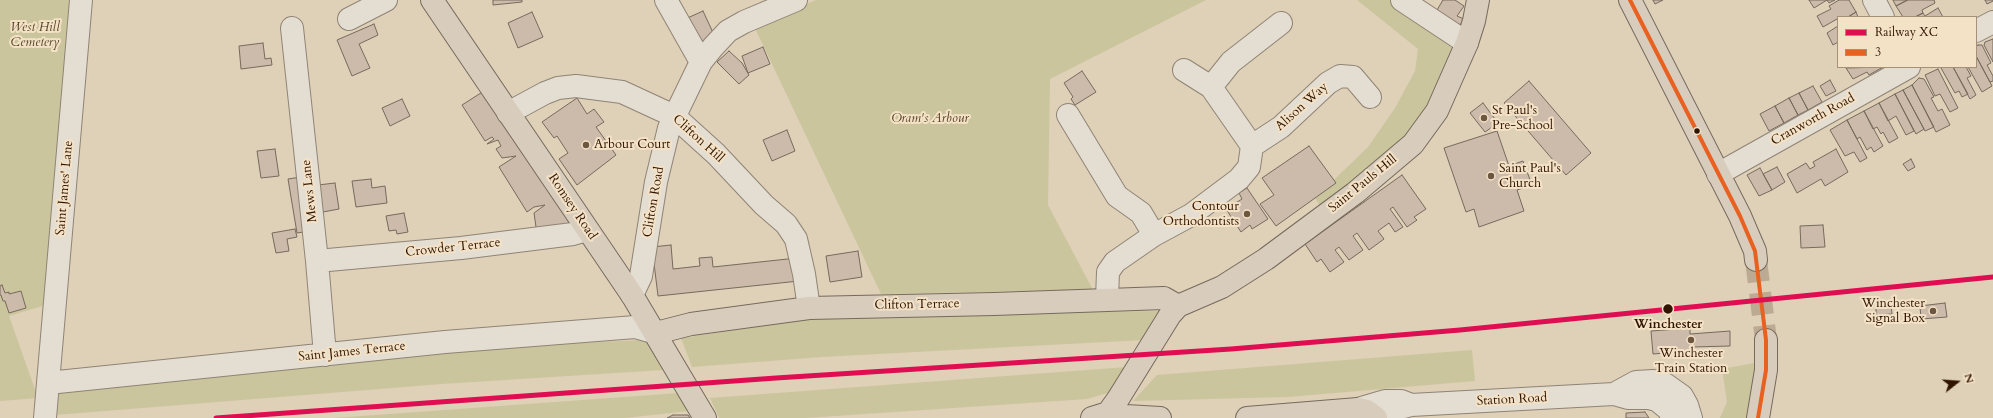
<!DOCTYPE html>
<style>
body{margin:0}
#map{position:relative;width:1993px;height:418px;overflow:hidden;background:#dfd0b8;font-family:Cardo,serif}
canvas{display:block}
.legend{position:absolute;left:1837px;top:16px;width:140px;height:52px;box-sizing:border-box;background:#f4e2c7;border:1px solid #a69077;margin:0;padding:5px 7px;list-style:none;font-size:12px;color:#301400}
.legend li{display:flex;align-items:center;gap:8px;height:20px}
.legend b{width:20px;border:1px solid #a69077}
.north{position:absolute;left:1937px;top:362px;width:40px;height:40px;-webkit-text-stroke:3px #f4e2c7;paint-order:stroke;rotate:73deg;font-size:11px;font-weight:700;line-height:16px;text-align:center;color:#301400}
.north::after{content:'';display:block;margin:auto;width:14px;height:18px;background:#301400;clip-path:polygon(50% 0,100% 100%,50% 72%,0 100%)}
</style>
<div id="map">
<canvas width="1993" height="418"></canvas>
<ul class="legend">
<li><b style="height:5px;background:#df0d52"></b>Railway XC</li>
<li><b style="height:5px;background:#e86120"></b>3</li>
</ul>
<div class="north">N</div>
</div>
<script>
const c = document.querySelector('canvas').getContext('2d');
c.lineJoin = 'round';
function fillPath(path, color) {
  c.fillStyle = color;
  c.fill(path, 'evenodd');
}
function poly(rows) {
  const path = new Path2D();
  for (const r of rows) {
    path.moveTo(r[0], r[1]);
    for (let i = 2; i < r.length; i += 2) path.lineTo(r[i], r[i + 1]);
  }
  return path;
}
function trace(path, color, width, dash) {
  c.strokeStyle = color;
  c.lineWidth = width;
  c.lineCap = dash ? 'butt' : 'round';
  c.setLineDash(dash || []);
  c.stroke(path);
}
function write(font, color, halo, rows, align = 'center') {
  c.font = font + ' Cardo,serif';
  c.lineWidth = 4;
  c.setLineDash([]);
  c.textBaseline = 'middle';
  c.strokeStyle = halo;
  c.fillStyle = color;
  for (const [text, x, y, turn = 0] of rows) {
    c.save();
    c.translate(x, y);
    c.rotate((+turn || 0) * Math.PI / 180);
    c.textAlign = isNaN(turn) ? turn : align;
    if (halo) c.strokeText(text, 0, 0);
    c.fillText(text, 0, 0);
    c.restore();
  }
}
const green = poly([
 [0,0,72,0,49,304,9,316,38,398,0,401],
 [816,0,1206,0,1050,79,1048,205,1093,290,881,294,754,26],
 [1357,0,1393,0,1458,43,1413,136,1323,210,1315,198,1368,147,1395,108,1415,71,1418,49],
 [1161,311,1143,340,822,357,692,367,681,338,846,314],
 [645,340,660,352,663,370,442,384,55,415,55,388,447,348],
 [1472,350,1475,381,1288,397,1133,401,1157,375],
 [1760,362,1753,418,1720,418,1727,402,1722,369],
 [1127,367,1114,391,1087,399,806,418,719,418,710,398],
 [679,393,689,411,625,418,334,418]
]);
const building = poly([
 [493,0,522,0,522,2,493,5,493,0],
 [1443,0,1455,0,1464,6,1457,16,1464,19,1457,30,1434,15,1443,0],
 [1653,0,1663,0,1655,4,1653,0],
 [1809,0,1835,0,1829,3,1827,0,1814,8,1809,0],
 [1839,0,1849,0,1856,12,1848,17,1838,17,1838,21,1837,19,1823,27,1817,16,1831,9,1829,6,1839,0],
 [1893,0,1907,0,1896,6,1893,0],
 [1908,0,1934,0,1935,3,1922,10,1923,13,1915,17,1903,17,1896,6,1908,0],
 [1985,0,1993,0,1993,1,1987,4,1985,0],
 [1938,8,1943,17,1915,17,1923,13,1925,16,1938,8],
 [703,11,716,39,696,48,683,20,703,11],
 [532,12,543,37,518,48,508,23,532,12],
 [1856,12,1858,17,1848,17,1856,12],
 [374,24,378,35,359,44,370,68,352,76,337,40,374,24],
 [1838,26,1838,42,1833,45,1827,33,1838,26],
 [1993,39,1993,62,1984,45,1985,42,1993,39],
 [263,43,265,59,271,58,272,65,241,69,239,46,263,43],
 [1978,45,1982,45,1991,63,1987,65,1993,76,1993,81,1990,82,1976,56,1976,46,1978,45],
 [763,47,770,64,748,73,742,56,763,47],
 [729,51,742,63,749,75,739,84,717,62,729,51],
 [1976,56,1992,86,1982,92,1968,67,1976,67,1976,56],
 [1883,67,1869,75,1867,72,1853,79,1846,68,1883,67],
 [1944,67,1953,67,1968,94,1962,97,1959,91,1955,93,1941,68,1944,67],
 [1953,67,1966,67,1971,76,1967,78,1976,95,1970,99,1953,67],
 [1938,69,1958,108,1950,112,1940,94,1935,96,1925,75,1938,69],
 [1082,71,1096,92,1075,105,1071,99,1073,97,1064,83,1082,71],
 [1919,78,1924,79,1934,97,1931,98,1938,111,1942,109,1950,125,1936,132,1912,85,1919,78],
 [1830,80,1836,91,1826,96,1820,86,1830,80],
 [1529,81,1591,153,1566,175,1504,103,1529,81],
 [1912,85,1934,127,1925,131,1903,90,1912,85],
 [1813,86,1822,102,1808,110,1799,93,1813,86],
 [1903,90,1924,129,1916,134,1895,94,1903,90],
 [484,91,574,228,541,234,536,227,534,213,545,205,534,207,527,212,499,167,516,156,502,158,496,149,501,146,498,140,487,144,494,139,492,137,485,141,462,105,484,91],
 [1799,93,1808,110,1798,115,1789,98,1799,93],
 [1895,94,1914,131,1906,135,1896,116,1888,121,1879,103,1895,94],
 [577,98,587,114,594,109,604,122,596,127,616,155,577,185,559,159,568,153,557,136,554,138,542,122,577,98],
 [1789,98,1798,115,1784,123,1775,106,1789,98],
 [402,99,410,116,390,126,382,108,402,99],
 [1483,103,1498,123,1485,132,1470,113,1483,103],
 [1879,103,1898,138,1889,143,1883,132,1881,134,1877,127,1873,129,1864,111,1879,103],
 [1775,106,1784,123,1769,131,1760,114,1775,106],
 [1864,111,1883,146,1874,152,1871,147,1867,150,1860,137,1857,139,1847,120,1864,111],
 [1847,120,1867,158,1860,162,1854,152,1845,156,1830,130,1847,120],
 [787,130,795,151,772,161,763,140,787,130],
 [1497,131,1509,166,1523,161,1532,185,1517,190,1524,211,1479,227,1474,209,1466,212,1444,148,1497,131],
 [1309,146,1336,183,1276,226,1260,204,1274,195,1262,178,1309,146],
 [275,149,279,176,261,178,257,151,275,149],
 [1836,149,1848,172,1825,186,1821,179,1797,193,1787,174,1806,163,1810,169,1815,166,1813,162,1836,149],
 [1911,159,1915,167,1908,171,1903,164,1911,159],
 [1777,167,1785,182,1772,190,1763,174,1777,167],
 [1760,168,1772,190,1759,196,1747,175,1760,168],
 [1402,175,1426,209,1414,217,1417,220,1407,227,1393,207,1390,209,1403,227,1395,232,1389,223,1378,231,1384,239,1369,250,1357,233,1353,236,1363,250,1349,260,1339,247,1335,250,1344,262,1330,272,1321,259,1317,262,1305,244,1402,175],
 [301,177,310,231,297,233,288,179,301,177],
 [371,179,372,188,385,186,387,203,356,207,352,181,371,179],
 [335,183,339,209,323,212,318,185,335,183],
 [1247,188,1268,219,1252,229,1250,225,1241,232,1226,209,1242,199,1239,193,1247,188],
 [404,213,408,232,397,234,396,230,389,231,386,216,404,213],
 [1823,225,1825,247,1801,248,1800,226,1823,225],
 [295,229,297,237,287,239,289,251,276,253,272,233,295,229],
 [671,245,673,269,700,266,699,258,712,257,713,267,797,258,799,281,658,296,652,247,671,245],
 [858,251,862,277,830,282,826,256,858,251],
 [2,285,5,293,9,292,9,294,21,291,26,308,9,313,5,301,3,301,1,295,0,295,0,286,2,285],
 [1945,303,1947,317,1921,319,1920,306,1945,303],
 [1891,306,1892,314,1876,315,1876,307,1891,306],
 [1690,328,1690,334,1730,331,1730,346,1692,347,1692,351,1653,354,1651,331,1690,328],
 [1645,412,1649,418,1626,418,1626,413,1645,412],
 [673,415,688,415,690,418,667,418,673,415]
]);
const majorTunnel = poly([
 [1756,260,1766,340]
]);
const minor = poly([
 [666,0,701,62],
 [1402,0,1467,43],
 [1874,0,1883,17],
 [349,19,386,0],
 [292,28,317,261,325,355],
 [1976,31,1993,22],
 [1184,70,1211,87,1252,146],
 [1211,87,1231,62,1281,23],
 [508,113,545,93,558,88,576,86,622,92,674,116,716,154,764,205,786,224,796,239,804,274,809,308],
 [1068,115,1117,196,1141,213,1154,235],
 [1718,174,1909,67],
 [317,261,461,248,573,234,587,230],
 [632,295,641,276,656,182,669,128,701,62,713,47,728,31,744,22,796,0],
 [1107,299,1108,272,1115,262,1154,235,1191,215,1239,179,1249,167,1252,146,1281,127,1328,83,1340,76,1353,77,1370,97],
 [48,383,445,342,635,327,656,333],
 [1614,394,1636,382,1653,381,1665,384,1682,396,1687,405,1691,418],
 [1358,409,1385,401,1401,401,1411,405],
 [45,418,81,0],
 [1389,418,1396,409,1411,405,1614,394,1628,398,1649,398,1657,400,1669,410,1672,418]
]);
const major = poly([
 [432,0,632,295,705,418],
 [1630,0,1740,216,1755,251,1756,260],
 [656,333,691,324,809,308,994,304,1164,298,1178,306],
 [1108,413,1126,416,1160,418],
 [1092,418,1108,413,1118,399,1170,315,1178,306,1222,287,1266,259,1355,193,1413,144,1437,111,1467,43,1474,21,1478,0],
 [1247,418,1358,409,1367,411,1376,418],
 [1758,418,1766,370,1766,340]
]);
const bus1 = poly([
 [1630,0,1740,216,1755,251,1766,340,1766,370,1758,418]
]);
const rail1 = poly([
 [216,418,776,378,1231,349,1460,330,1993,277]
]);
const markers = [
 [1484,118,4,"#6d5640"],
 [1697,131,3.5,"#301400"],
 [586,145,4,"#6d5640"],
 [1491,176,4,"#6d5640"],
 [1247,214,4,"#6d5640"],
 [1668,309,5.5,"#301400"],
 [1933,311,4,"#6d5640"],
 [1691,340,4,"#6d5640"]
];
const parkNames = [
 ["West Hill",35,28],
 ["Cemetery",35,43],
 ["Oram's Arbour",930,119]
];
const streetNames = [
 ["Alison Way",1302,107,-42],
 ["Cranworth Road",1813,120,-29],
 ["Clifton Hill",698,139,42],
 ["Saint Pauls Hill",1363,184,-39],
 ["Saint James' Lane",65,188,-85],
 ["Mews Lane",310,191,-96],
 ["Clifton Road",654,202,-80],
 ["Romsey Road",572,207,56],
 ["Crowder Terrace",453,248,-6],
 ["Clifton Terrace",917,305,-1],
 ["Saint James Terrace",352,352,-6],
 ["Station Road",1512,400,-3]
];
const poiNames = [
 ["St Paul's",1492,111],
 ["Pre-School",1492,126],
 ["Arbour Court",594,145],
 ["Saint Paul's",1499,169],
 ["Church",1499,184],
 ["Contour",1239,207,"right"],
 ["Orthodontists",1239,222,"right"],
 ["Winchester",1925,304,"right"],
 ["Signal Box",1925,319,"right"],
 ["Winchester",1691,354,"center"],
 ["Train Station",1691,369,"center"]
];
const stopNames = [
 ["Winchester",1668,325]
];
fillPath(green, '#cbc59d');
fillPath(building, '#ccbaaa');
trace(building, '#766a5c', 1);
trace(majorTunnel, '#bcaa93', 22, [22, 11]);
trace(minor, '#8f8474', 24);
trace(major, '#766a5c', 24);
trace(minor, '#e4ddd2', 22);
trace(major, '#d8cdbd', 22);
trace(bus1, '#e86120', 4);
trace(rail1, '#df0d52', 5);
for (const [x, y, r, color] of markers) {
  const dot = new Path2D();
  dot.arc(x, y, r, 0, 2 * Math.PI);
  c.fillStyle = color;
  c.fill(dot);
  trace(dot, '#f4e2c7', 1.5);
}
write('italic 13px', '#594628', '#f4e2c7', parkNames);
write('13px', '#301400', '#f4e2c7', streetNames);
write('13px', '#301400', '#f4e2c7', poiNames, 'left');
write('bold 13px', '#301400', '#f4e2c7', stopNames);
</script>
